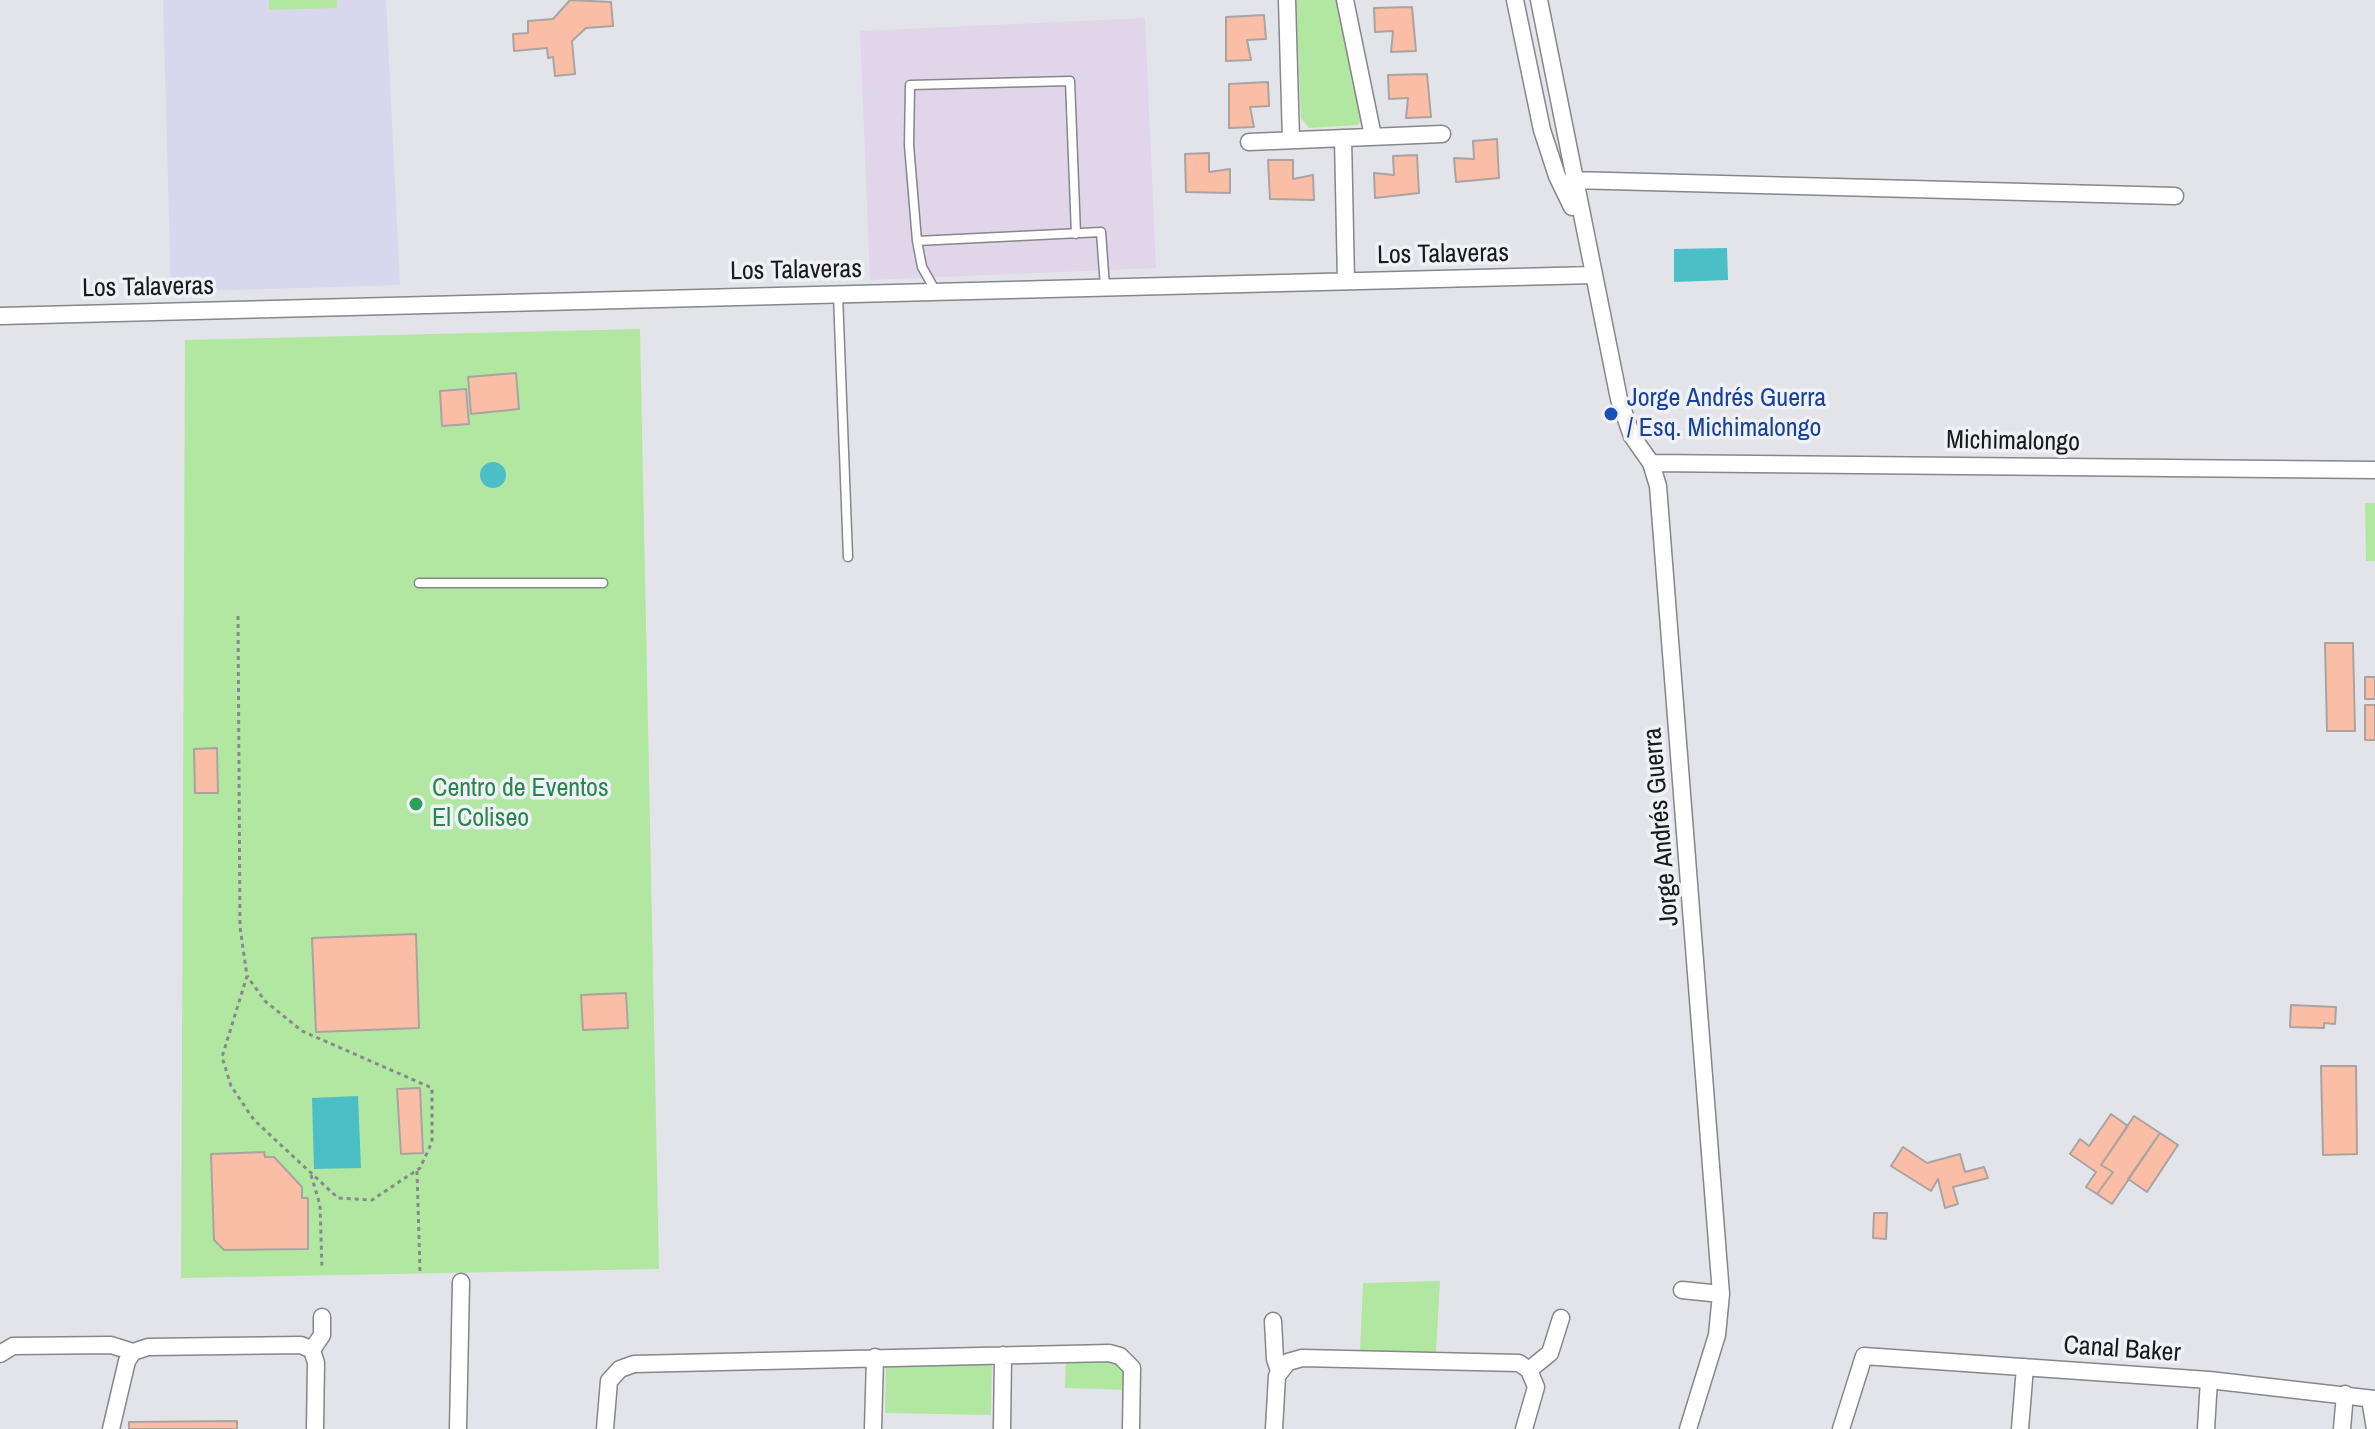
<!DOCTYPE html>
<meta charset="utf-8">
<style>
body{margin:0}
canvas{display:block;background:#e3e4e9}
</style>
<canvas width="2375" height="1429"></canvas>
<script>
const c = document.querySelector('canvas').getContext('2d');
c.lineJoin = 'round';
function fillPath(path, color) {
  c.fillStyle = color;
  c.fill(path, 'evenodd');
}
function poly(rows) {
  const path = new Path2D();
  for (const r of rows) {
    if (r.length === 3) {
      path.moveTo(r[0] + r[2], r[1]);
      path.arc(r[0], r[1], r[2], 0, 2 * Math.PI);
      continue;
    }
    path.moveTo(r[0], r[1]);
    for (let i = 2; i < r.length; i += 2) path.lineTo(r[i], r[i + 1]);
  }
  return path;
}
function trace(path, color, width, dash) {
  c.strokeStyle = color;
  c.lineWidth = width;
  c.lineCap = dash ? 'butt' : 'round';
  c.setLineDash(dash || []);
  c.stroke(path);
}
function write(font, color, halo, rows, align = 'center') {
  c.font = font + ' "Archivo Narrow",sans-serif';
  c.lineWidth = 7;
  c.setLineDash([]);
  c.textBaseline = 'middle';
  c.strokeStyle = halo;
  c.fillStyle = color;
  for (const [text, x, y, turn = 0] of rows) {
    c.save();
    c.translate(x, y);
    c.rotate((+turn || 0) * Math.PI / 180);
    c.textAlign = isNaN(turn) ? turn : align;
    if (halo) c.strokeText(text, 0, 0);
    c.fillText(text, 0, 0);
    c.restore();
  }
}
const industrial = poly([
 [1145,18,1156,268,870,280,860,31]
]);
const education = poly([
 [163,0,386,0,400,285,171,292]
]);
const green = poly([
 [269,0,337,0,337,8,269,10],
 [1296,0,1340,0,1364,113,1358,125,1309,128,1301,118],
 [640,329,659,1269,181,1278,185,340],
 [2365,503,2375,503,2375,561,2366,561],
 [1440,1281,1436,1353,1360,1352,1363,1283],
 [1066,1359,1111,1360,1118,1363,1124,1369,1128,1390,1065,1388],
 [886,1362,992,1364,991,1415,885,1413]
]);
const water = poly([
 [1727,248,1728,280,1674,282,1674,249],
 [493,475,13],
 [358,1096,361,1168,314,1169,312,1098]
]);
const building = poly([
 [570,0,611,2,613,26,586,28,572,41,575,74,555,76,553,57,548,58,547,48,514,51,513,34,528,33,528,21,553,19,570,0],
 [1412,7,1416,51,1391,52,1393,31,1375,32,1374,8,1412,7],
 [1264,15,1266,39,1247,40,1251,60,1226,61,1226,17,1264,15],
 [1427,74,1431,117,1406,118,1408,98,1389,99,1388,75,1427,74],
 [1268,82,1269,106,1250,107,1254,127,1229,128,1229,84,1268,82],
 [1497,139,1499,178,1456,182,1454,158,1474,159,1473,141,1497,139],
 [1209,153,1209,172,1230,169,1230,193,1186,192,1185,154,1209,153],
 [1417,155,1419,193,1375,198,1374,173,1394,175,1393,156,1417,155],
 [1268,160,1293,160,1293,179,1313,175,1314,200,1270,199,1268,160],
 [516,373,519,409,471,414,468,377,516,373],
 [466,389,469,424,442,426,440,391,466,389],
 [2325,643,2353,643,2355,731,2327,731,2325,643],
 [2365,677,2375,677,2375,699,2365,699,2365,677],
 [2365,705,2375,705,2375,740,2365,740,2365,705],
 [217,748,218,793,195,793,194,749,217,748],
 [416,934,419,1028,316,1032,312,938,416,934],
 [626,993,628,1028,583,1030,581,995,626,993],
 [2291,1005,2336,1007,2335,1024,2324,1023,2324,1028,2290,1027,2291,1005],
 [2321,1066,2356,1066,2357,1154,2323,1155,2321,1066],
 [420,1088,423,1153,401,1154,397,1089,420,1088],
 [2111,1114,2128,1126,2101,1165,2113,1172,2097,1194,2086,1187,2096,1172,2070,1154,2080,1139,2089,1146,2111,1114],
 [2134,1116,2160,1133,2112,1204,2097,1194,2113,1172,2101,1165,2134,1116],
 [2160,1133,2178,1145,2147,1192,2128,1179,2160,1133],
 [1903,1147,1927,1163,1960,1154,1965,1172,1984,1167,1988,1178,1953,1187,1958,1204,1945,1208,1938,1179,1931,1191,1891,1166,1903,1147],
 [264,1152,265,1157,274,1157,302,1187,302,1198,308,1198,308,1249,224,1250,214,1240,211,1154,264,1152],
 [1874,1213,1887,1213,1886,1239,1873,1238,1874,1213],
 [237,1421,237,1429,129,1429,129,1422,237,1421]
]);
const path = poly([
 [238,616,240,927,247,976,222,1057,231,1086,254,1120,338,1198,372,1200,420,1168,432,1142,432,1088,302,1031,265,1001,247,976],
 [417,1171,420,1271],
 [311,1175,320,1205,322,1269]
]);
const service = poly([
 [917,241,1101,232,1105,287],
 [935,290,922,267,917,241,909,145,910,85,1070,81,1076,234],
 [838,295,848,557],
 [419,583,603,583]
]);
const minor = poly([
 [1287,0,1291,140],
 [1345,0,1373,136],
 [1515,0,1542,130,1557,176,1572,207],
 [1539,0,1619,399,1632,436,1651,463,1658,486,1721,1294,1717,1335,1688,1429],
 [1343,138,1346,281],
 [1249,142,1442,134],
 [1572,180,2175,196],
 [0,316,1593,275],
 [1651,463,2375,470],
 [1682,1290,1721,1294],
 [1273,1321,1275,1359,1279,1371],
 [312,1350,316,1363,315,1429],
 [312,1350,322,1335,322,1317],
 [0,1354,13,1346,111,1345,133,1352,148,1347,301,1345,312,1350],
 [1529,1370,1550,1353,1561,1318],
 [2370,1399,2375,1429],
 [111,1429,127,1361,133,1352],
 [458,1429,461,1282],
 [605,1429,609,1381,620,1369,634,1364,1109,1353,1120,1356,1132,1368,1131,1429],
 [873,1429,875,1357],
 [1002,1429,1003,1355],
 [1274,1429,1277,1376,1288,1362,1302,1358,1519,1363,1529,1370,1536,1387,1524,1429],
 [1841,1429,1864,1356,2209,1380,2375,1399],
 [2020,1429,2025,1367],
 [2206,1429,2209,1380],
 [2342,1429,2345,1394]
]);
const markers = [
 [1611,414,8,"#1a4fb4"],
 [416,804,8,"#2e9e5b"]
];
const streetNames = [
 ["Los Talaveras",1443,255,-1],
 ["Los Talaveras",796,271,-1],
 ["Los Talaveras",148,288,-1],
 ["Michimalongo",2013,442,1],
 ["Jorge Andrés Guerra",1662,827,-95],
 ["Canal Baker",2122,1350,4]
];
const transitNames = [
 ["Jorge Andrés Guerra",1627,399],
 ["/ Esq. Michimalongo",1627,429]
];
const leisureNames = [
 ["Centro de Eventos",432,789],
 ["El Coliseo",432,819]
];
fillPath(industrial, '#e1d5e9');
fillPath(education, '#d9d7ed');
fillPath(green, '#b2e7a1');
fillPath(water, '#4cbfc6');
fillPath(building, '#f9bea5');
trace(building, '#a9a4a1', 2);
trace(service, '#86868b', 11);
trace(minor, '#86868b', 19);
trace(path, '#88898c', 3, [4, 4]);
trace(service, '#fff', 8);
trace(minor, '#fff', 16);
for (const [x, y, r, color] of markers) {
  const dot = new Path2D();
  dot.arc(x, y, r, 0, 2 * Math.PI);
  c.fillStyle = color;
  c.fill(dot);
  trace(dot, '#f0f1f6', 3);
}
write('26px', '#1a1a1c', '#f0f1f6', streetNames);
write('26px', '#164399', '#f0f1f6', transitNames, 'left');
write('26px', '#27864d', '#f0f1f6', leisureNames, 'left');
</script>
